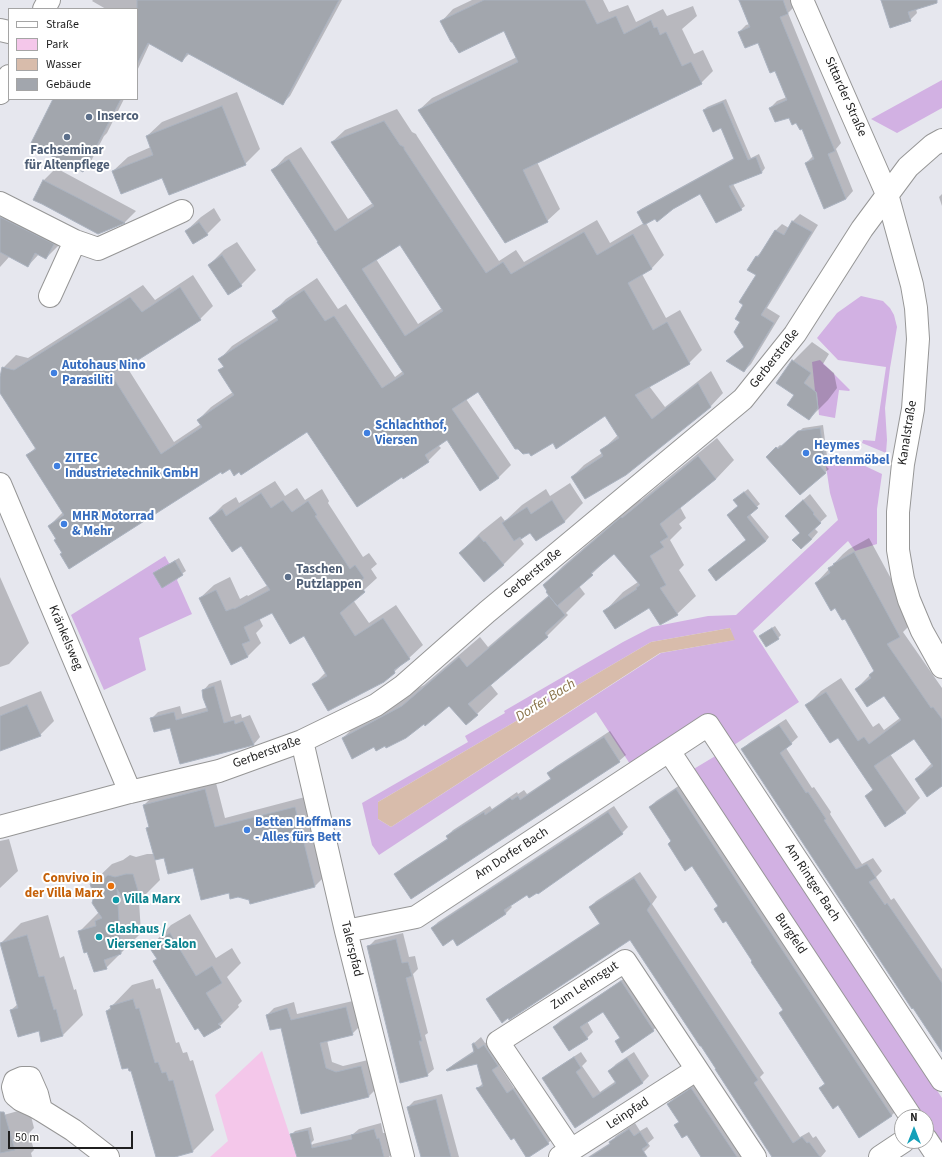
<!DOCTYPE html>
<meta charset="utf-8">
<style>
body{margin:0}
#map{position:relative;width:942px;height:1157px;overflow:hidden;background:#e6e7ee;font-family:"Source Sans 3",sans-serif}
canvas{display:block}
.legend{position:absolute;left:8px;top:8px;width:130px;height:92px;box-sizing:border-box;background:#fff;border:1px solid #a5a5a5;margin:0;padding:5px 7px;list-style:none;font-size:12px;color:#1f1f1f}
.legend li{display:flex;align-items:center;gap:8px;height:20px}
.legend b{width:20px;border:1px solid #a5a5a5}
.north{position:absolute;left:894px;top:1109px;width:40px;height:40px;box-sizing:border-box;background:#fff;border:1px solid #a5a5a5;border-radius:50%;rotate:0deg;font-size:11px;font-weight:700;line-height:16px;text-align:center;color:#1f1f1f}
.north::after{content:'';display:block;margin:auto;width:14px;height:18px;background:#14a0b9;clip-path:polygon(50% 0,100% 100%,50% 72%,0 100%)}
.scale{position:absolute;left:8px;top:1131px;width:125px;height:18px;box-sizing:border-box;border:2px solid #1f1f1f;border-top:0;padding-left:5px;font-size:12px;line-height:14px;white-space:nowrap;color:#1f1f1f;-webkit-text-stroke:3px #fff;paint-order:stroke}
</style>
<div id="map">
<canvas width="942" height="1157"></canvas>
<ul class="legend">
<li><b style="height:5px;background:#fff"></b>Straße</li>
<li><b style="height:11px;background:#f4c7ea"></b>Park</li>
<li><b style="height:11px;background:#d8bcab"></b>Wasser</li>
<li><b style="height:11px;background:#a2a6ad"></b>Gebäude</li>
</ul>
<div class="north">N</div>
<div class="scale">50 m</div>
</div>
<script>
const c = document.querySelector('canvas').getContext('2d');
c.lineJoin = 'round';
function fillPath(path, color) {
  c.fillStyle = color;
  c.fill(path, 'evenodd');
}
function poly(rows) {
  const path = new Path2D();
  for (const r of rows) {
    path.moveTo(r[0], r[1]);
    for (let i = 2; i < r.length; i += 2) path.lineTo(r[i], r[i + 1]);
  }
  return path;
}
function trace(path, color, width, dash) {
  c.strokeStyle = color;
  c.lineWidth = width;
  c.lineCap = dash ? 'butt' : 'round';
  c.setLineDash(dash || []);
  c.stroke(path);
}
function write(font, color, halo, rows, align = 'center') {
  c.font = font + ' "Source Sans 3",sans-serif';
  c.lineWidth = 4;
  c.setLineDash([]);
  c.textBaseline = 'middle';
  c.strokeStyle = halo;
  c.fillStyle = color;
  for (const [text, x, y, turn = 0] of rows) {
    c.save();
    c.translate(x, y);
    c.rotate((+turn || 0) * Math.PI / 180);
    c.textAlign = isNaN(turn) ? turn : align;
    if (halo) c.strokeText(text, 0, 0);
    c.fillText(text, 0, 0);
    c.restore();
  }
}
const grass = poly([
 [942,80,942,108,897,133,871,119],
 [861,296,883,301,890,308,894,315,897,327,890,368,885,408,887,440,886,453,862,443,863,440,875,441,886,367,838,360,817,338,837,313],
 [820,360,850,390,849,391,839,390,835,418,819,415,817,393,815,391,812,362],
 [825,460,863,465,882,474,877,509,877,544,855,551,848,541,753,631,799,702,731,747,708,713,630,764,596,712,379,855,372,845,362,803,468,742,465,736,505,713,504,711,623,642,652,627,708,616,736,615,838,520,830,493],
 [730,628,734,640,661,653,391,827,378,819,378,802,651,642],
 [165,556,178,579,177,580,192,614,139,638,146,670,104,690,71,615],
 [717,755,942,1098,942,1144,926,1120,926,1117,924,1117,692,770]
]);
const park = poly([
 [262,1051,297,1157,210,1157,228,1141,215,1095]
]);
const water = poly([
 [730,628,735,640,660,653,391,827,378,819,378,802,651,642]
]);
const shadow = poly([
 [93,0,342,0,290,96,283,103,190,53,182,61,150,43,137,71,137,9,106,9,92,1],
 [472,0,603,0,609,12,628,5,636,22,663,9,667,16,693,6,697,16,682,29,694,54,703,50,713,71,701,83,537,162,560,209,547,221,419,110,432,98,517,57,504,30,441,22,453,9],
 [743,0,792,0,795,6,788,13,841,143,836,149,853,191,846,199,806,163,814,155,802,128,797,122,770,108,777,101,787,97,776,70,758,42,739,32,746,25,750,24],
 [884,0,925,0,916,9,917,13,910,20],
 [237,92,260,149,245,164,163,177,113,171,128,157,151,147,147,136,162,122],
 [54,99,124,99,107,133,104,136,90,163,83,170],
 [726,99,751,158,759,154,765,168,762,172,733,184,745,206,741,209,717,222,701,193,646,223,664,255,652,268,642,274,666,318,680,310,702,350,689,363,649,386,665,407,711,371,723,393,711,406,625,474,572,477,584,465,602,453,601,451,618,435,606,415,553,441,478,391,466,399,511,465,498,478,447,439,438,445,441,448,428,461,403,477,308,430,240,471,230,468,221,471,63,553,57,538,49,526,63,512,27,456,36,447,0,391,0,378,3,368,16,355,28,358,143,285,155,300,193,275,213,306,200,319,139,359,137,356,125,364,174,442,201,424,198,420,211,407,233,392,220,370,224,366,220,359,232,346,277,317,273,312,286,299,317,278,338,309,346,304,395,377,403,371,273,170,285,157,301,147,348,219,373,203,332,142,345,130,397,109,412,132,416,134,417,136,499,261,516,250,524,262,597,220,610,243,644,223,638,212,641,209,734,158,721,127,704,110,707,107],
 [400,244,442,308,418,324,376,259],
 [56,168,136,211,125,222,98,233,34,199,44,180],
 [942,194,942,206,939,197],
 [17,204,61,243,46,258,39,254,28,266,10,256,0,267,0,223,2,218],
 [214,208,221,220,207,234,186,231,201,217],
 [800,214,818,225,767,308,780,316,751,364,744,371,728,361,745,346,741,321,745,304,757,275,749,269,757,256,764,250,776,230,782,224,789,228,793,221],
 [237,242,256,270,241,285,228,293,209,265,224,250],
 [812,342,829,354,823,364,834,373,837,388,828,400,809,419,795,395,793,361],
 [823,425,827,456,822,462,829,469,800,494,767,457,780,445,782,446,803,428],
 [717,438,734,460,716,479,680,507,686,518,679,524,682,528,670,540,684,565,679,570,696,596,677,614,649,606,605,611,623,592,638,582,614,553,579,586,585,594,566,613,568,615,547,636,490,684,498,694,477,714,449,704,424,723,385,744,374,745,343,738,364,717,424,685,480,637,488,647,549,595,548,591,544,585,563,566,640,499,641,500],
 [275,481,285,496,297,488,305,500,322,489,329,501,328,503,363,557,369,553,377,564,371,569,377,578,353,600,369,623,396,605,423,645,394,672,314,684,326,672,305,635,272,612,259,618,263,626,256,633,261,643,248,656,200,598,214,585,230,577,240,599,247,595,248,596,268,585,241,544,210,518,223,505,236,497,239,503],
 [570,483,583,503,565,521,536,540,530,532,520,538,524,544,503,565,460,553,481,532,501,516,505,521,522,505,546,489,550,496],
 [748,489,760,504,749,513,769,537,766,541,747,539,738,497],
 [810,494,827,516,814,528,818,532,812,539,801,533,793,509],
 [869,538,914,621,903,632,942,688,942,785,916,779,932,763,914,737,890,754,920,798,905,813,866,796,873,789,838,737,806,706,821,691,841,678,873,727,879,723,884,730,900,718,884,694,856,689,875,670,846,617,816,583,843,554,849,549],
 [179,558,186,571,162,587,155,573,158,570],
 [0,577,29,643,9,664,0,667],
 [775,626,781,635,778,638,764,633],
 [221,680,231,717,241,714,242,718,250,715,260,737,254,744,180,763,171,727,152,718,158,712,180,706,182,714,208,707,203,691,209,684],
 [41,691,54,721,40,735,0,750,0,707],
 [786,719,798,737,786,748,812,788,814,787,831,812,830,814,862,864,873,858,882,871,876,877,891,900,894,898,942,969,942,1050,743,749,749,743],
 [610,731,626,755,619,761,411,898,396,875,402,868,448,838,447,836,453,830,490,806,492,809,517,792,518,794,524,790,527,794,551,778,549,774,555,767],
 [215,779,225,818,305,797,325,876,315,886,250,903,249,899,229,892,193,867,164,857,155,859,160,880,139,901,141,933,106,968,88,951,79,932,99,912,91,884,112,864,123,860,130,855,136,857,147,854,155,854,147,828,150,826,144,805,154,795],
 [683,783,898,1109,891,1116,838,1104,820,1088,826,1082,780,1013,784,1009,726,919,715,909,719,905,692,865,672,841,650,807,656,801],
 [614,806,628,827,622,833,510,905,512,907,506,913,458,945,453,938,432,928,438,922],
 [9,839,18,871,0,888,0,841],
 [640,872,657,897,652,904,764,1073,760,1077,800,1137,809,1132,813,1138,816,1136,826,1151,821,1157,774,1157,630,938,487,999,494,993,600,923,590,907,596,901],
 [190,914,216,958,232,948,241,963,227,977,242,1001,238,1005,239,1007,220,1026,154,962,157,958,152,945,171,925],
 [48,915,60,958,64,956,74,990,76,989,83,1015,63,1035,42,1041,39,1030,11,1010,18,1004,1,943,21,923],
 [403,933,409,957,415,956,418,969,413,974,428,1033,425,1035,434,1069,427,1075,369,946,375,940],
 [628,976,660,1024,653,1030,616,1041,621,1037,603,1010,587,1021,593,1032,587,1038,554,1027,560,1021],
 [153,979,156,989,160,988,176,1043,179,1042,183,1053,187,1052,190,1061,193,1060,214,1130,193,1151,171,1157,157,1157,132,1069,107,1011,132,985],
 [353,1001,359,1027,352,1034,327,1040,332,1062,343,1066,368,1060,375,1090,368,1097,302,1113,281,1027,267,1015,274,1008,294,1002,297,1014],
 [481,1037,485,1043,491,1040,504,1059,499,1065,514,1088,520,1084,555,1137,548,1143,527,1157,515,1137,478,1088,483,1083,478,1063,447,1070,454,1064,475,1050,473,1044],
 [581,1052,587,1061,582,1066,600,1092,616,1081,609,1071,616,1064,634,1052,649,1076,643,1082,575,1127,543,1078,550,1072],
 [698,1082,747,1157,702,1157,668,1104,674,1098],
 [442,1094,459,1157,422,1157,408,1107,414,1101],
 [29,1108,34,1128,29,1133,34,1150,31,1153,32,1157,0,1157,0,1116],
 [381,1123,383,1133,386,1133,391,1154,389,1157,308,1157,306,1150,313,1144,353,1134,359,1129],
 [635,1123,640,1131,647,1127,654,1138,648,1143,650,1146,644,1152,637,1157,588,1157,610,1143,616,1136],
 [311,1127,314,1140,311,1143,291,1135,295,1131]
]);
const building = poly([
 [137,0,339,0,283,105,187,53,182,62,148,43,137,64,137,0],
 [484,0,585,0,597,24,616,16,624,34,651,20,654,28,657,27,660,35,666,32,682,66,691,62,702,84,523,170,548,222,505,243,418,110,518,62,504,31,459,53,452,42,451,42,440,21,484,0],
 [739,0,783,0,788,14,780,17,835,151,828,154,846,199,824,209,805,163,814,159,802,129,800,130,796,123,792,125,789,118,775,122,769,108,787,100,775,71,770,73,758,43,745,48,738,32,750,27,739,0],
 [881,0,937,0,937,3,908,12,911,21,890,28,881,0],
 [53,99,121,99,83,172,30,145,53,99],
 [723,102,748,160,756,157,762,173,729,186,742,210,716,223,700,194,673,209,657,222,655,219,644,225,637,212,734,159,721,128,713,132,703,110,723,102],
 [222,106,246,165,169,195,162,178,121,194,112,171,153,155,146,136,222,106],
 [384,121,400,145,404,147,404,149,486,273,503,262,511,274,584,232,597,255,633,234,652,269,628,283,653,330,667,322,690,364,635,395,652,419,698,383,711,407,626,475,585,499,571,477,603,456,600,450,619,438,605,416,556,449,553,443,531,456,529,453,523,454,518,449,515,449,478,392,452,409,499,478,480,491,447,440,425,455,429,462,403,479,402,477,357,507,307,432,241,475,239,472,234,476,230,469,222,474,221,472,69,569,60,554,62,553,54,540,56,539,48,526,64,515,26,455,36,449,0,393,0,377,2,367,14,370,130,297,142,312,180,287,201,320,138,360,136,358,111,374,161,454,202,427,197,420,234,395,218,370,224,367,218,359,278,320,272,311,304,290,325,321,334,316,382,388,404,374,317,242,318,242,271,170,289,159,335,231,374,206,331,142,384,121],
 [400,245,443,311,405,336,362,269,400,245],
 [43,180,80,199,125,223,98,234,42,204,33,200,43,180],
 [0,217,54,244,46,259,35,253,28,267,0,252,0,217],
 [792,221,812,232,761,315,774,323,744,372,726,361,744,347,734,332,740,322,735,319,743,305,739,302,756,275,747,270,756,256,758,257,775,230,784,235,792,221],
 [199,222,208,235,193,244,185,231,199,222],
 [222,255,242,286,228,295,208,265,222,255],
 [792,360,811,373,804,383,816,392,818,408,809,420,787,405,794,395,776,383,792,360],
 [820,428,825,461,820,466,826,473,800,495,766,457,776,447,778,449,798,431,820,428],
 [698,456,716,479,660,524,668,537,660,542,664,547,650,556,666,585,660,588,678,615,660,625,649,608,615,629,603,611,637,589,636,588,640,585,614,554,591,573,593,575,557,606,546,592,547,591,543,585,621,517,622,518,698,456],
 [744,492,758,508,747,517,766,541,716,581,708,570,746,540,727,515,738,506,733,500,744,492],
 [261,493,271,508,283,500,292,512,308,501,317,515,315,516,350,569,355,565,364,578,358,583,365,592,340,613,355,636,383,618,410,659,394,670,395,673,384,682,328,711,312,684,327,676,304,636,290,644,272,613,244,627,250,641,242,644,248,657,231,665,199,598,216,590,226,611,234,608,234,609,270,590,241,546,232,552,209,518,222,509,226,516,261,493],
 [552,500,565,522,536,541,530,533,521,539,520,537,514,541,502,523,527,507,531,514,552,500],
 [803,500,814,513,813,514,821,523,808,535,812,539,801,549,792,540,800,533,785,516,803,500],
 [479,536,484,542,485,541,504,565,484,582,459,553,479,536],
 [854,552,900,637,887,644,931,708,933,707,942,719,942,786,927,797,915,779,933,766,914,739,874,766,906,813,885,827,865,796,873,790,838,738,830,743,805,705,826,692,858,741,864,737,869,744,901,720,884,696,867,707,855,689,871,678,869,675,874,671,845,619,842,620,835,608,831,611,815,583,830,573,828,568,834,565,833,564,854,552],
 [175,561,183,575,162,588,153,573,175,561],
 [549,596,565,615,545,633,548,637,468,704,478,715,466,725,449,706,425,726,424,724,406,738,386,748,385,746,376,751,374,747,352,759,342,738,402,706,459,657,467,667,549,596],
 [772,628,779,639,766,647,759,636,772,628],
 [214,686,224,723,234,720,235,724,243,721,254,745,180,764,170,728,154,732,150,718,174,712,176,720,208,711,203,698,202,690,214,686],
 [27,705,41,736,0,751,0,716,27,705],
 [779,725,792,744,780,753,806,793,808,792,826,819,824,820,856,869,867,864,876,878,869,882,885,905,887,903,942,983,942,1052,913,1008,912,1009,741,749,779,725],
 [604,737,620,762,411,899,394,874,448,839,446,836,484,812,485,815,510,798,512,800,518,796,520,800,551,779,547,773,604,737],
 [205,789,215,827,295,807,315,887,250,904,249,900,238,897,230,899,229,893,201,900,193,868,168,874,164,858,155,860,146,828,149,827,143,805,205,789],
 [676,789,892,1116,859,1138,838,1105,833,1109,819,1088,825,1084,779,1013,783,1010,751,962,752,961,726,921,723,923,714,909,718,906,714,900,692,866,685,871,668,844,671,841,649,807,676,789],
 [608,812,623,834,538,894,537,893,529,898,527,895,504,910,506,914,457,946,453,939,443,946,431,928,608,812],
 [126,874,133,874,141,901,127,905,117,889,121,954,104,960,107,969,94,972,87,952,84,953,78,931,96,926,95,921,102,918,92,903,94,896,90,884,102,880,108,875,115,877,126,874],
 [634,878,651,904,647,910,758,1080,754,1083,793,1143,802,1137,807,1143,809,1142,820,1157,772,1157,715,1069,716,1069,701,1046,700,1046,630,940,509,1020,508,1018,502,1023,486,999,600,924,589,907,634,878],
 [170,933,196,976,212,966,222,983,206,993,223,1021,218,1024,221,1027,204,1037,198,1028,195,1030,153,961,157,959,151,950,154,949,151,944,170,933],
 [27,935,39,977,44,976,54,1010,56,1009,63,1036,41,1042,39,1031,18,1037,10,1010,18,1008,0,943,27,935],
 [396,939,402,963,408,962,412,976,406,978,422,1041,419,1041,428,1076,400,1083,367,946,396,939],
 [621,981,654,1031,622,1053,615,1041,620,1038,603,1012,580,1027,588,1039,569,1051,553,1027,621,981],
 [133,999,136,1009,139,1008,155,1063,158,1062,162,1073,166,1072,169,1081,173,1080,193,1152,175,1157,156,1157,131,1071,129,1071,128,1068,122,1069,106,1011,111,1009,110,1006,133,999],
 [346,1007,353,1035,320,1043,326,1068,336,1072,361,1066,369,1097,301,1114,281,1028,270,1030,266,1015,287,1008,291,1020,346,1007],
 [474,1043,478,1049,484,1045,498,1066,492,1070,507,1093,513,1089,549,1144,529,1157,526,1157,514,1138,511,1140,476,1088,483,1086,477,1064,447,1071,446,1070,474,1052,472,1044,474,1043],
 [574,1057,581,1068,576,1072,593,1098,616,1083,608,1071,627,1058,643,1083,575,1128,542,1078,574,1057],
 [691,1088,737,1157,701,1157,687,1135,682,1138,674,1125,679,1122,667,1104,691,1088],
 [436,1099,451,1157,421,1157,407,1107,436,1099],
 [0,1112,4,1112,15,1150,0,1153,0,1112],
 [374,1129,377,1139,379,1138,384,1157,297,1157,290,1134,308,1130,312,1148,352,1139,351,1135,374,1129],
 [629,1129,634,1136,640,1132,648,1145,642,1149,647,1157,590,1157,610,1144,609,1142,629,1129]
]);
const minor = poly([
 [802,0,887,194,912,285,916,308,918,339,913,409,903,464,898,512,898,550,903,579,909,600,922,631,942,667],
 [44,9,49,0],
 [0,30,9,32],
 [0,93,9,76],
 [0,203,75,241,98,249,182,211],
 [50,296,75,241],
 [0,484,130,792],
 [302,741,346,931,403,1157],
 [669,751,911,1117],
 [0,827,130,792,219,771,302,741,376,705,403,686,487,612,743,399,795,334,862,229,908,167,933,145,942,140],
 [346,931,416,917,708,725,942,1080],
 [41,1110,37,1094,30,1078,22,1078,15,1081,13,1087,15,1095,21,1100,34,1106,41,1110,73,1130,108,1157],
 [926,1139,938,1157],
 [571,1150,498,1042,625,961,755,1157],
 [560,1157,696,1070],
 [880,1157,904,1141]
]);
const markers = [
 [89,117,4,"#5c6f8a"],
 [67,137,4,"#5c6f8a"],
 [54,373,4,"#3f7fe0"],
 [367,433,4,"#3f7fe0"],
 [806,453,4,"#3f7fe0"],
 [57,466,4,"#3f7fe0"],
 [64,524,4,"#3f7fe0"],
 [288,577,4,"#5c6f8a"],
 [247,830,4,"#3f7fe0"],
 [111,886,4,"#e8710a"],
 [116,900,4,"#0f9aa8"],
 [99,937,4,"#0f9aa8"]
];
const streetNames = [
 ["Sittarder Straße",845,97,66],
 ["Gerberstraße",775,359,-52],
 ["Kanalstraße",908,433,-81],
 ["Gerberstraße",533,574,-40],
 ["Kränkelsweg",65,638,67],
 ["Gerberstraße",267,753,-20],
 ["Am Dorfer Bach",512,854,-33],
 ["Am Rintger Bach",812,883,57],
 ["Burgfeld",790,934,56],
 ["Talerspfad",351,949,76],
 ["Zum Lehnsgut",585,986,-33],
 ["Leinpfad",628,1114,-33]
];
const serviceNames = [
 ["Inserco",97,117],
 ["Fachseminar",67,151,"center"],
 ["für Altenpflege",67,166,"center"],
 ["Taschen",296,570],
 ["Putzlappen",296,585]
];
const shopNames = [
 ["Autohaus Nino",62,366],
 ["Parasiliti",62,381],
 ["Schlachthof,",375,426],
 ["Viersen",375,441],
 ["Heymes",814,446],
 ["Gartenmöbel",814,461],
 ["ZITEC",65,459],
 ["Industrietechnik GmbH",65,474],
 ["MHR Motorrad",72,517],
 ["& Mehr",72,532],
 ["Betten Hoffmans",255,823],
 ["- Alles fürs Bett",255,838]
];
const foodNames = [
 ["Convivo in",103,879],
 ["der Villa Marx",103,894]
];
const cultureNames = [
 ["Villa Marx",124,900],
 ["Glashaus /",107,930],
 ["Viersener Salon",107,945]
];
const waterNames = [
 ["Dorfer Bach",546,701,-32]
];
fillPath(grass, '#d2b1e3');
fillPath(park, '#f4c7ea');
fillPath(water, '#d8bcab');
fillPath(shadow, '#0003');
fillPath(building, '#a2a6ad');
trace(building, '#aab2bf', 1);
trace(minor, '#969696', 24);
trace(minor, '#fff', 22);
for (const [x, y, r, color] of markers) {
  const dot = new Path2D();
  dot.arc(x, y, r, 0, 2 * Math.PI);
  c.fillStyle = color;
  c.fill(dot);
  trace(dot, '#fff', 1.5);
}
write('13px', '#1f1f1f', '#fff', streetNames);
write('bold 13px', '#4e5e75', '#fff', serviceNames, 'left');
write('bold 13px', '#366cbe', '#fff', shopNames, 'left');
write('bold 13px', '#c56008', '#fff', foodNames, 'right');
write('bold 13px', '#0d838f', '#fff', cultureNames, 'left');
write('italic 14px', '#877147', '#fff', waterNames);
</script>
